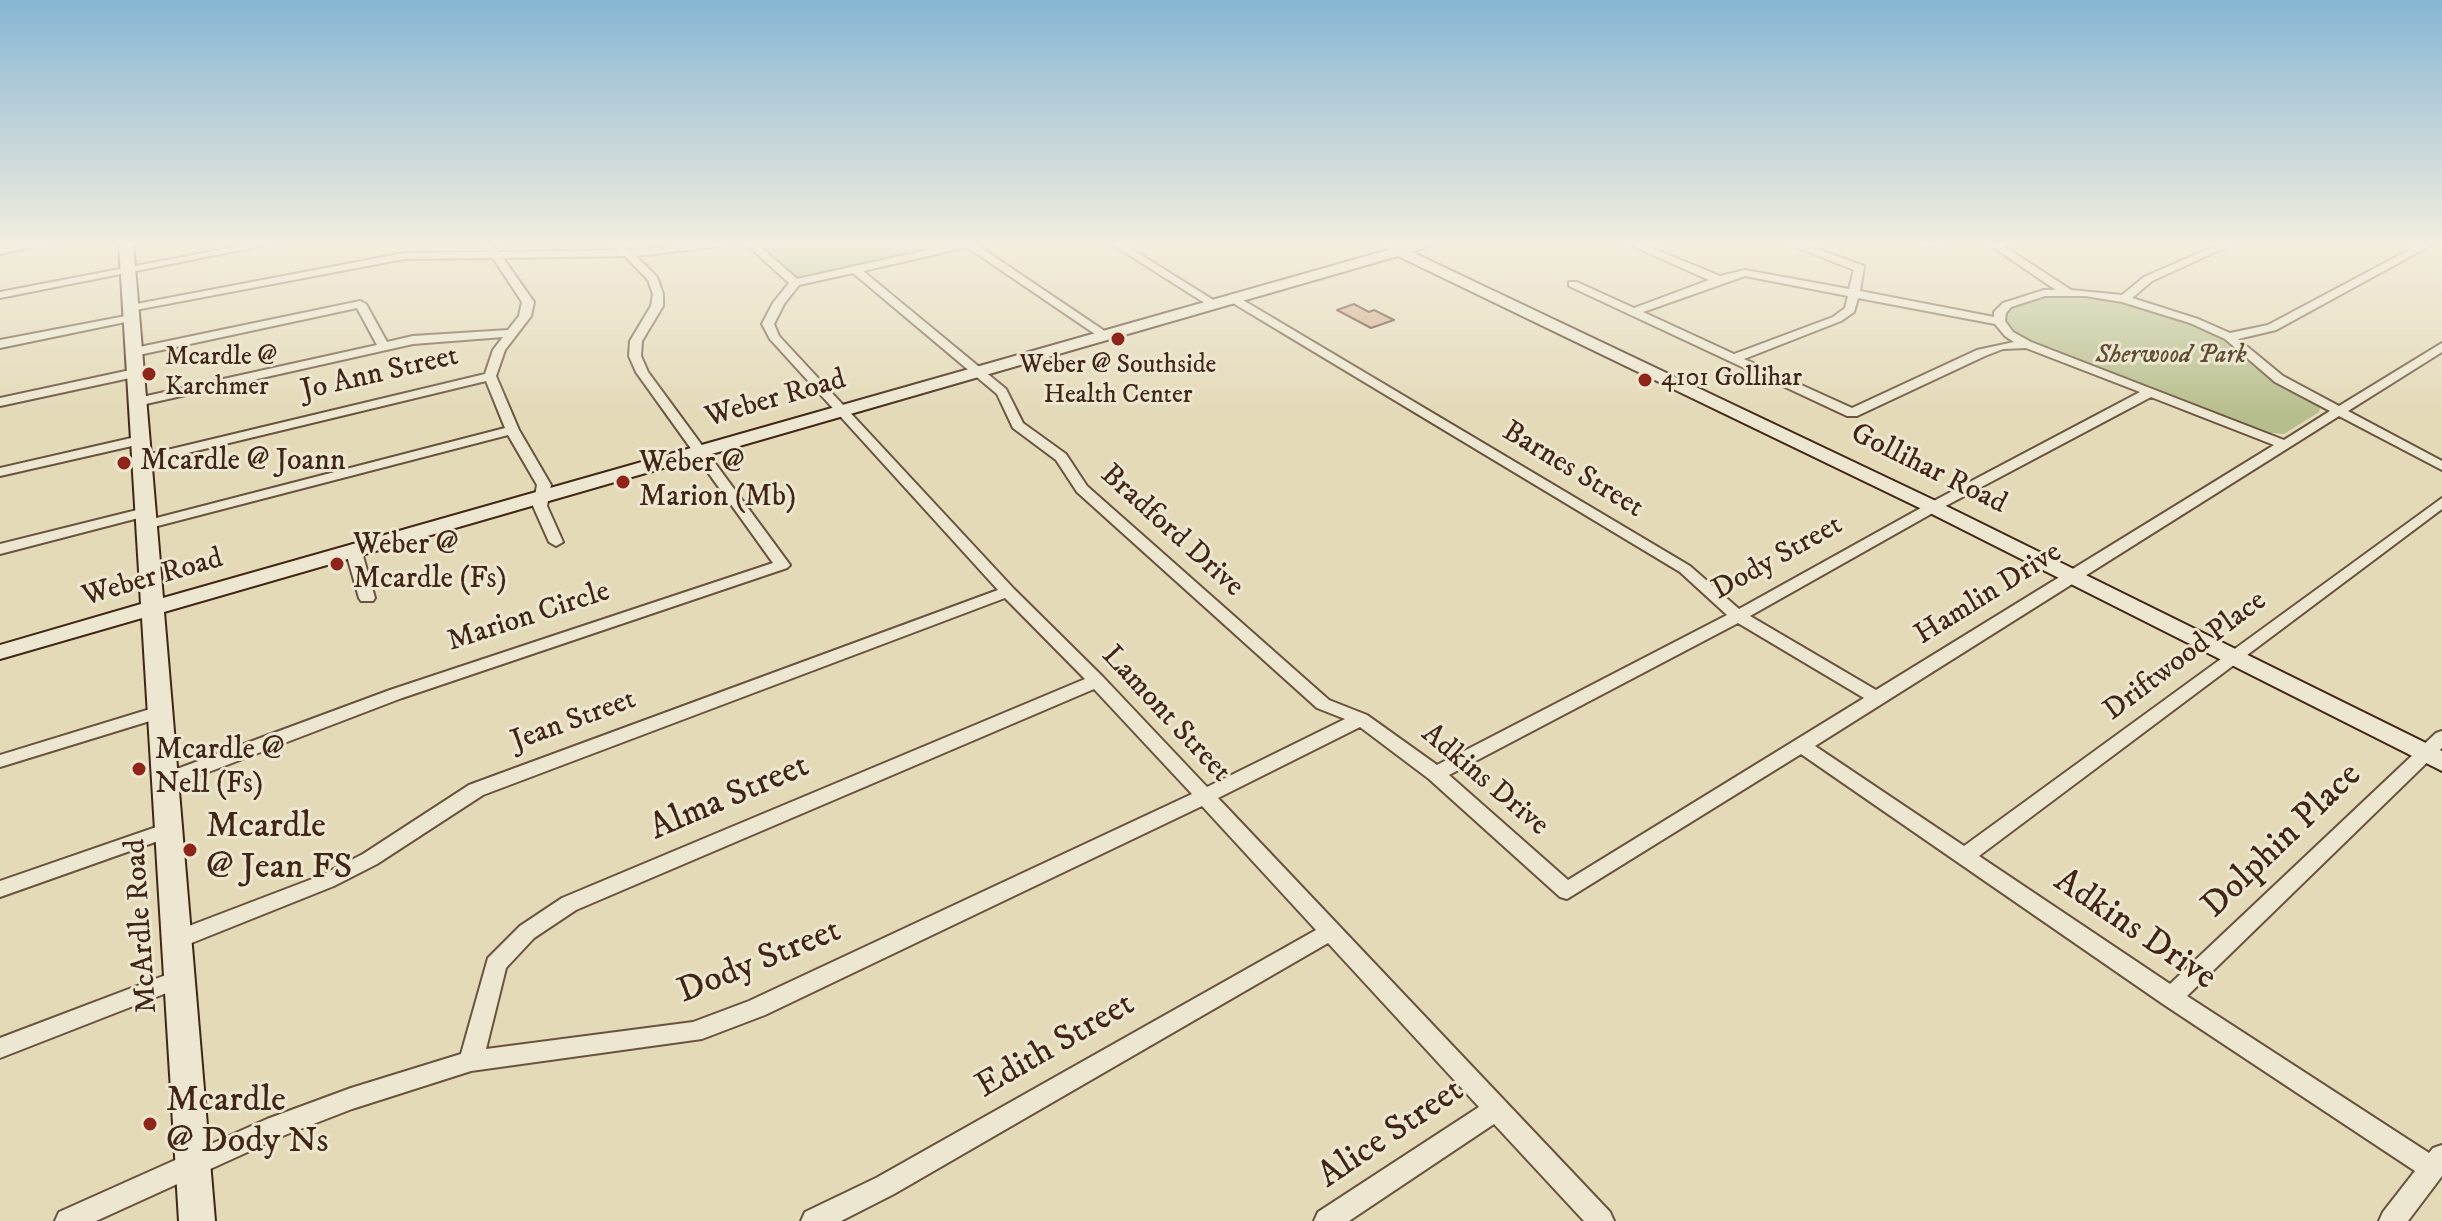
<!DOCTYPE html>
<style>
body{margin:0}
canvas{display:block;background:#e4dab8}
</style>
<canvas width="2442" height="1221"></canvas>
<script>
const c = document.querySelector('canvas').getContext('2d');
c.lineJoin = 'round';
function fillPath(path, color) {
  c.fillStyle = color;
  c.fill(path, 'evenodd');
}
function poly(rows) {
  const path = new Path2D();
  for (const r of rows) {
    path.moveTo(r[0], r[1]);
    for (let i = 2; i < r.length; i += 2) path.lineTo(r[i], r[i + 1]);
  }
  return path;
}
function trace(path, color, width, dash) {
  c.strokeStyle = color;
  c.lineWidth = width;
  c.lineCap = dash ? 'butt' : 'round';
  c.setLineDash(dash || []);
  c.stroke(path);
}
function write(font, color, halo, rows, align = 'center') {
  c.font = font + ' "IM FELL DW Pica",serif';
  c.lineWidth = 6;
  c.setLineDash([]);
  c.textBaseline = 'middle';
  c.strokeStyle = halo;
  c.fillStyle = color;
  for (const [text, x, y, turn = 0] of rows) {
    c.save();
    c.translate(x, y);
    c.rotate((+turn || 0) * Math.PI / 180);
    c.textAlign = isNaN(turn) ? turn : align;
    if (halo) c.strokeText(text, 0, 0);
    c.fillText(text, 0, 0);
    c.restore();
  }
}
const green = poly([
 [760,243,961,243,805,278,797,278],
 [2047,295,2079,295,2116,300,2187,322,2218,336,2253,366,2315,404,2320,408,2319,412,2284,434,2260,432,2055,354,2019,336,2007,320,2007,313,2012,308]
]);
const building = poly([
 [1354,304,1369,312,1374,310,1394,320,1371,328,1337,310,1354,304]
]);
const street = poly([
 [28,243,50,243,0,254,0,248,28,243],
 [255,243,276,243,0,298,0,292,255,243],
 [612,243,623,243,630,250,725,243,720,246,636,256,657,277,663,294,663,306,642,341,641,356,648,372,790,565,787,568,402,698,172,786,158,786,156,781,158,776,390,690,773,563,636,372,629,356,630,341,651,306,653,294,648,280,625,256,503,258,534,302,531,316,505,350,496,376,519,430,551,485,547,506,563,542,556,546,549,542,533,506,537,485,508,435,146,529,139,525,141,522,505,428,486,381,142,464,135,460,142,456,485,374,493,350,503,337,413,344,137,406,133,405,133,399,377,345,357,308,134,356,130,355,130,349,360,301,366,304,387,342,413,336,508,330,519,316,522,302,493,258,404,259,130,311,126,310,126,306,404,253,489,252,486,248,491,245,499,252,619,250,612,243],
 [745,243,756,243,797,279,959,243,978,243,977,245,1109,334,1109,338,1101,338,967,247,863,271,1006,389,1023,423,1066,454,1087,486,1329,700,1367,715,1437,765,1727,615,1680,572,1228,300,1228,296,1236,296,1690,566,1739,609,1928,504,2140,392,2026,348,2003,349,1985,356,1857,416,1847,416,1569,286,1569,282,1577,282,1634,308,1709,280,1626,243,1640,243,1720,276,1745,270,1849,289,1854,270,1786,243,1801,243,1864,266,1860,291,1994,317,1994,312,2003,303,2044,290,2056,290,1987,243,1999,243,2071,290,2122,295,2144,277,2222,243,2235,243,2152,281,2132,298,2198,319,2230,333,2268,325,2422,243,2435,243,2276,330,2238,339,2283,376,2339,406,2442,343,2442,352,2348,411,2442,461,2442,470,2339,416,1815,746,1964,846,2442,498,2442,509,1979,856,2170,984,2436,733,2442,731,2442,748,2187,996,2429,1153,2433,1148,2442,1145,2442,1176,2408,1221,2379,1221,2383,1212,2415,1171,2163,1004,1801,754,1567,899,1560,897,1429,779,1360,727,1218,798,1610,1212,1614,1221,1584,1221,1494,1124,1349,1221,1314,1221,1318,1212,1479,1107,1328,943,894,1194,841,1221,801,1221,805,1212,876,1178,1316,930,1202,806,765,1015,702,1039,471,1071,352,1109,285,1135,96,1221,55,1221,59,1212,267,1119,351,1088,461,1054,488,958,520,926,562,898,1085,679,1005,598,483,795,377,864,334,886,184,946,176,948,168,946,165,940,168,934,320,876,363,854,469,785,998,590,770,339,762,324,773,303,789,283,745,243],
 [853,273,997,394,1013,428,1056,460,1077,492,1317,708,1345,719,1207,787,1103,677,1014,589,779,336,774,324,784,304,799,285,853,273],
 [1745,276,1848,296,1845,308,1833,317,1734,354,1643,312,1745,276],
 [2045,296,2085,296,2122,302,2190,323,2225,339,2275,382,2330,411,2284,440,2031,342,2013,332,2005,321,2006,313,2011,307,2045,296],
 [1858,298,1995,324,2005,336,2014,342,1977,350,1852,408,1744,359,1841,321,1854,312,1858,298],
 [2151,397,2274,445,1876,690,1750,616,1938,510,2151,397],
 [1738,623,1864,698,1568,880,1449,775,1738,623],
 [1094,689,1192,794,749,1001,693,1022,486,1049,506,968,534,938,576,910,1094,689],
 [1110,243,1122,243,1218,303,1208,305,1110,243],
 [1920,243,1941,243,1936,246,1925,246,1920,243],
 [131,315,137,318,135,320,0,348,0,340,131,315],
 [135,369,141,373,139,376,0,406,0,398,135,369],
 [140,436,145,437,145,443,0,476,0,468,140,436],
 [145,508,152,512,150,515,0,554,0,544,145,508],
 [353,544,361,549,375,598,373,601,361,601,359,598,345,549,353,544],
 [160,706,166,708,169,712,166,716,0,767,0,755,160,706],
 [168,823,175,825,178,830,175,835,0,897,0,881,168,823],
 [179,970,187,973,190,979,187,985,0,1058,0,1038,179,970]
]);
const secondary = poly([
 [119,243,133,243,163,598,1388,250,1389,246,1436,243,1412,252,1940,503,2442,751,2442,771,1926,511,1398,256,164,612,215,1221,179,1221,142,618,0,659,0,645,141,604,119,243]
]);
const markers = [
 [1118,339,8,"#8f2418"],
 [149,374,8,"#8f2418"],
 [1645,380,8,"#8f2418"],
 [124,463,8,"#8f2418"],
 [623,482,8,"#8f2418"],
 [337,564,8,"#8f2418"],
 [139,769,8,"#8f2418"],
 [190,850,8,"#8f2418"],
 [150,1124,8,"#8f2418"]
];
const farParknames = [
 ["Sherwood Park",2171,357]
];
const farPoinames = [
 ["Mcardle @",165,359],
 ["Karchmer",165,389],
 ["Weber @ Southside",1118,367,"center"],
 ["Health Center",1118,397,"center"],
 ["4101 Gollihar",1661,380]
];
const streetNames = [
 ["Jo Ann Street",380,375,-13],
 ["Weber Road",776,400,-16],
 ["Gollihar Road",1928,470,26],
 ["Barnes Street",1572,471,31],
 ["Bradford Drive",1171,532,42],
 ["Dody Street",1778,559,-29],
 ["Weber Road",153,579,-16],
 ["Hamlin Drive",1989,595,-32],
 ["Marion Circle",529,618,-18],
 ["Driftwood Place",2186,657,-37],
 ["Lamont Street",1165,715,47],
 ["Jean Street",574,722,-20],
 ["Adkins Drive",1484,781,40],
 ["McArdle Road",143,926,-94]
];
const poiNames = [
 ["Mcardle @ Joann",140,463],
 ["Weber @",639,465],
 ["Marion (Mb)",639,499],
 ["Weber @",353,547],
 ["Mcardle (Fs)",353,581],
 ["Mcardle @",155,752],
 ["Nell (Fs)",155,786]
];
const nearStreetnames = [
 ["Alma Street",730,799,-23],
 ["Dolphin Place",2283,842,-44],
 ["Adkins Drive",2134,931,34],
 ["Dody Street",760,963,-22],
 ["Edith Street",1056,1047,-30],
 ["Alice Street",1392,1135,-34]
];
const nearPoinames = [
 ["Mcardle",206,829],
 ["@ Jean FS",206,870],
 ["Mcardle",166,1103],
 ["@ Dody Ns",166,1144]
];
fillPath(green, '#b7be8d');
fillPath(building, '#d2a384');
trace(building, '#422615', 2);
trace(street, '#6a533e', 4);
trace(secondary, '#422615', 4);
fillPath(street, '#ede7d1');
fillPath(secondary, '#ede7d1');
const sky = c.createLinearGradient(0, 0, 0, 414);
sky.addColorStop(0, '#87b6d4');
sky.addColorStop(0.59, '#f3eedf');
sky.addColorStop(1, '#f3eedf00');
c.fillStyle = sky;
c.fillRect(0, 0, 2442, 414);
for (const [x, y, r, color] of markers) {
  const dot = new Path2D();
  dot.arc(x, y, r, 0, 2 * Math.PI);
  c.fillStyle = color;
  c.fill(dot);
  trace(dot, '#ede7d1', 3);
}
write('italic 26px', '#5f4c33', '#ede7d1', farParknames);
write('26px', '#422615', '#ede7d1', farPoinames, 'left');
write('30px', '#422615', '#ede7d1', streetNames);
write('30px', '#422615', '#ede7d1', poiNames, 'left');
write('36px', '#422615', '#ede7d1', nearStreetnames);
write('36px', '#422615', '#ede7d1', nearPoinames, 'left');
</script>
